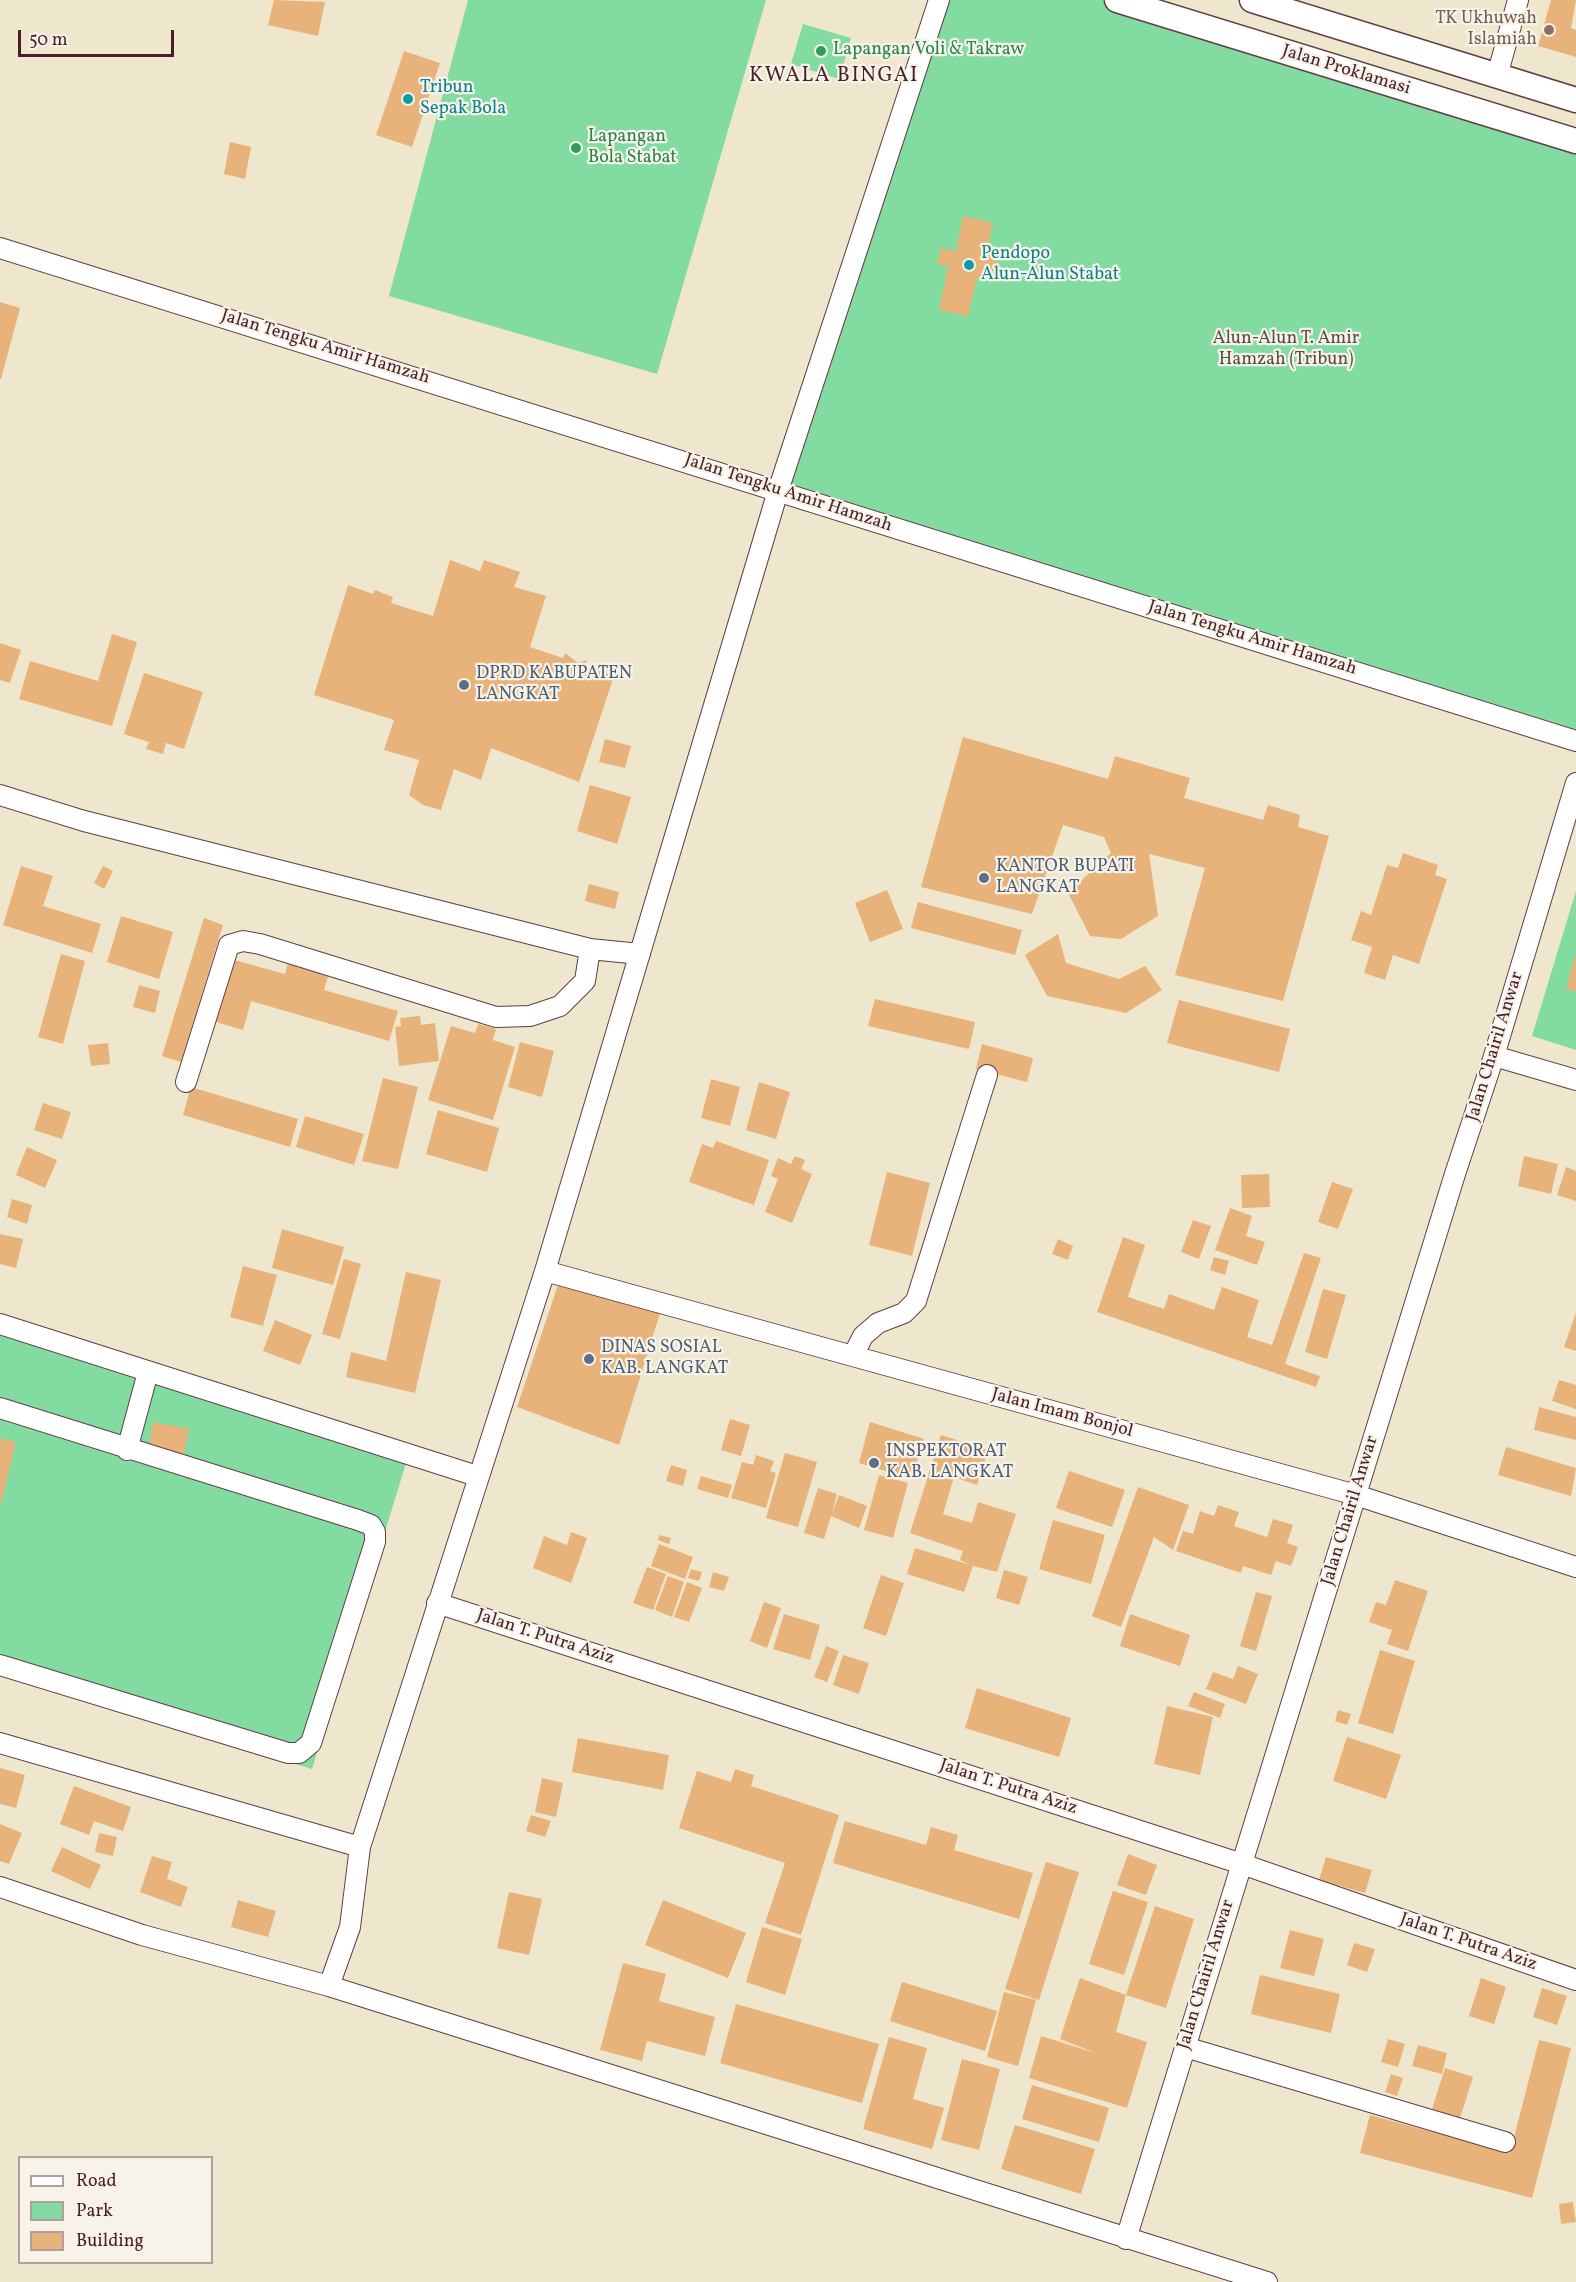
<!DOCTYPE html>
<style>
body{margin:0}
#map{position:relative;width:1576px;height:2282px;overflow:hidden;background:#eee7cd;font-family:Vollkorn,serif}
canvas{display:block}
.legend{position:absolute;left:18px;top:2156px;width:195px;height:108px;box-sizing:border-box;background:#f7f3e8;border:2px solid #b29e9c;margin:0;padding:8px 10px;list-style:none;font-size:18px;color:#4a1f2b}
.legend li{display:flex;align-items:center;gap:12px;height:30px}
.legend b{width:30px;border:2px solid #b29e9c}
.scale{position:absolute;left:18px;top:30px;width:156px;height:27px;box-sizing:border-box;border:3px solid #4a1f2b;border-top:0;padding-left:8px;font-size:18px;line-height:21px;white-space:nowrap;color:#4a1f2b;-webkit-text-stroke:4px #f7f3e8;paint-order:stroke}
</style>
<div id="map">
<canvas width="1576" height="2282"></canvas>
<ul class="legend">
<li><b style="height:8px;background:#fff"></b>Road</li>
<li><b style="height:16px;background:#82dba0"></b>Park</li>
<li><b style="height:16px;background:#e7b37a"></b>Building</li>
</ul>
<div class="scale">50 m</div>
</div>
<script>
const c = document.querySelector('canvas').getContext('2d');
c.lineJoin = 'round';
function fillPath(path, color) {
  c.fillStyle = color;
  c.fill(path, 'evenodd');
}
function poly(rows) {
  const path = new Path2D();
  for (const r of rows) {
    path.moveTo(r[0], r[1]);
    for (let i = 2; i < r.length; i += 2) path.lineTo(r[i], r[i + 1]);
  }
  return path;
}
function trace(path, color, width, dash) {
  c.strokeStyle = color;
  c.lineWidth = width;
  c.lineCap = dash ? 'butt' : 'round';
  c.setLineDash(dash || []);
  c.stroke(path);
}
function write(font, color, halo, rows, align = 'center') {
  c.font = font + ' Vollkorn,serif';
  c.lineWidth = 4.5;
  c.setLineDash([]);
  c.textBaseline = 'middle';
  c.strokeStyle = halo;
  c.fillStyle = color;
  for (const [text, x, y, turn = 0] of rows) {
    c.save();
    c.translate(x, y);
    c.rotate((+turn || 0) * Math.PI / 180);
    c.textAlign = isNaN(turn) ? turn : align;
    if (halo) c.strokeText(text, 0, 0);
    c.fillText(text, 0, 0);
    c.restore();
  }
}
const green = poly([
 [468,0,766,0,657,374,389,296],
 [944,0,1102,0,1576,145,1576,728,1573,737,785,487],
 [803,24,851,38,839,79,791,64],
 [1576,891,1576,1050,1532,1036],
 [0,1332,407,1460,312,1769,0,1674]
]);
const building = poly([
 [274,0,325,2,318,36,268,25],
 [1551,0,1576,0,1571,28,1576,30,1576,57,1538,46],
 [404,51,440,63,412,147,376,135],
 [230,142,251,147,245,179,224,174],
 [963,216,993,223,986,255,998,257,993,282,977,278,968,316,939,310,948,266,937,264,941,248,956,251],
 [0,302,20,308,1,379,0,379],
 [450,560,480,571,484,560,520,572,514,587,546,596,530,647,563,658,565,653,578,663,587,660,585,667,614,676,579,782,491,748,481,780,454,769,441,810,423,805,409,795,419,760,384,750,394,720,314,695,348,585,373,594,375,590,393,597,391,603,433,616],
 [112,634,137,642,112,726,19,699,30,661,98,681],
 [0,643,21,650,10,683,0,680],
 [144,673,203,692,184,749,166,743,163,754,146,749,149,742,124,734],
 [963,737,1108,779,1115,756,1190,778,1184,798,1263,820,1268,805,1300,815,1298,827,1329,836,1283,1001,1175,975,1205,868,1149,854,1158,916,1121,939,1090,936,1068,893,1111,853,1104,837,1063,825,1032,914,921,887],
 [605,739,631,746,625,768,599,762],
 [590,785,631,797,617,844,577,831],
 [1403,853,1438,865,1435,875,1447,879,1419,964,1393,955,1385,980,1364,973,1372,947,1351,940,1361,911,1371,915,1387,865,1398,868],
 [21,866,53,876,43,906,101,924,92,953,3,925],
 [103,866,113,871,104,889,94,883],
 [589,884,619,892,615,909,585,901],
 [887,890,903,929,870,942,855,903],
 [918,902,1022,930,1015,955,911,928],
 [121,916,173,932,159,979,107,962],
 [204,918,223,925,181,1062,162,1056],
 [1058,934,1066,963,1119,979,1145,966,1162,990,1126,1013,1047,996,1025,955],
 [1576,953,1576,992,1566,989],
 [61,954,85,961,63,1044,38,1037],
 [227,958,285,974,288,961,329,973,324,990,398,1011,389,1041,251,1001,243,1030,209,1020],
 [139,985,160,991,155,1013,133,1007],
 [875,999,975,1022,969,1049,868,1026],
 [1179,1000,1290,1029,1279,1072,1167,1043],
 [420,1016,421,1025,435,1023,439,1061,399,1066,395,1027,401,1026,400,1018],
 [478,1024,496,1029,493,1040,515,1047,493,1120,428,1100,451,1026,475,1033],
 [520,1042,554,1051,542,1097,508,1087],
 [108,1043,110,1064,91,1066,88,1045],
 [982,1044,1033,1058,1027,1082,976,1069],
 [383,1078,418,1087,398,1169,362,1161],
 [711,1079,740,1087,730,1126,701,1118],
 [759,1082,790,1092,776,1139,746,1130],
 [191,1087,298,1119,290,1147,183,1115],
 [43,1103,71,1112,62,1139,34,1130],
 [438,1110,499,1128,487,1172,426,1154],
 [305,1116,364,1134,354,1165,296,1147],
 [716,1141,769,1160,754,1205,689,1182,702,1144,713,1148],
 [27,1147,57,1160,45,1188,16,1175],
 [795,1156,805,1160,801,1169,812,1174,792,1223,765,1212,778,1179,771,1176,778,1158,791,1164],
 [1524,1156,1558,1164,1551,1194,1518,1186],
 [1566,1167,1576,1171,1576,1201,1557,1195],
 [887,1172,930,1183,912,1256,869,1245],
 [1269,1174,1270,1207,1242,1208,1241,1175],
 [1332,1182,1353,1189,1338,1229,1318,1222],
 [12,1199,32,1205,27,1224,7,1217],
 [1230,1208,1252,1216,1246,1236,1265,1242,1257,1265,1215,1250],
 [1193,1220,1211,1226,1199,1259,1181,1252],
 [282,1229,344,1247,333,1285,272,1268],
 [0,1234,23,1239,16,1268,0,1264],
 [1123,1237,1145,1245,1128,1297,1164,1309,1169,1294,1214,1310,1222,1287,1259,1300,1247,1337,1272,1345,1304,1253,1321,1258,1285,1364,1320,1376,1316,1387,1097,1312],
 [1058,1239,1073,1246,1068,1260,1052,1254],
 [1214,1257,1229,1261,1225,1275,1210,1270],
 [344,1259,361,1264,340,1339,322,1334],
 [243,1266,277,1275,263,1326,230,1317],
 [406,1272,441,1280,415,1393,346,1377,351,1352,386,1361],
 [559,1282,661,1310,619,1445,517,1407],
 [1323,1289,1346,1295,1327,1359,1305,1352],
 [1576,1313,1576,1351,1564,1347],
 [275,1320,312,1335,300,1365,263,1351],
 [1559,1380,1576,1385,1576,1409,1552,1401],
 [1539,1407,1576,1417,1576,1440,1534,1430],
 [730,1419,750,1425,741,1456,721,1450],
 [153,1422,189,1429,183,1457,148,1450],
 [870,1422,924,1439,912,1479,859,1463],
 [941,1435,988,1450,977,1485,954,1477,943,1514,972,1523,978,1502,1016,1514,997,1572,973,1566,964,1592,907,1574,915,1548,971,1565,960,1560,963,1551,910,1533],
 [0,1438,16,1442,1,1504,0,1504],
 [1506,1447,1576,1468,1571,1496,1498,1475],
 [785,1453,817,1462,798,1527,766,1518],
 [756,1455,774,1461,770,1471,776,1473,766,1508,731,1498,742,1462,753,1465],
 [671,1465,687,1470,683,1486,666,1481],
 [1069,1471,1125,1490,1112,1527,1056,1508],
 [879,1475,908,1483,893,1538,864,1530],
 [701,1476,732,1485,728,1498,697,1489],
 [1138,1487,1189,1505,1173,1550,1154,1537,1121,1627,1092,1616],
 [818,1488,837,1494,832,1514,839,1495,867,1506,859,1528,831,1516,824,1539,804,1533],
 [1218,1505,1239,1512,1234,1526,1267,1537,1273,1519,1293,1525,1287,1543,1298,1547,1291,1566,1276,1561,1271,1575,1243,1566,1241,1573,1176,1551,1183,1531,1193,1534,1200,1511,1214,1516],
 [1053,1520,1105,1535,1091,1584,1039,1569],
 [571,1532,587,1538,571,1583,533,1568,544,1536,567,1545],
 [660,1535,671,1538,669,1544,658,1540],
 [659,1544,693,1557,685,1579,651,1566],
 [647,1567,666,1574,653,1610,633,1603],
 [691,1569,702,1572,699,1581,688,1578],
 [1004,1570,1028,1577,1019,1605,996,1598],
 [713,1572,729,1577,724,1591,709,1587],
 [881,1575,904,1583,886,1636,863,1628],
 [668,1576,684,1582,672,1617,655,1610],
 [1395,1580,1428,1591,1408,1651,1387,1644,1392,1630,1369,1622,1376,1602,1386,1605],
 [687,1582,702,1588,689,1622,674,1617],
 [1256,1592,1272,1596,1256,1651,1240,1646],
 [764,1602,781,1608,767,1648,750,1641],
 [784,1614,820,1625,810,1660,773,1649],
 [1130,1614,1190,1635,1180,1666,1120,1646],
 [826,1646,839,1651,827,1682,814,1677],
 [1380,1650,1415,1661,1393,1734,1358,1723],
 [843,1655,869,1663,859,1694,833,1685],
 [1238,1666,1258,1674,1246,1704,1206,1689,1213,1672,1233,1679],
 [977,1688,1071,1718,1059,1757,965,1728],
 [1194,1692,1225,1704,1220,1718,1188,1706],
 [1167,1706,1213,1717,1200,1775,1154,1764],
 [1338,1710,1351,1714,1347,1725,1335,1721],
 [1347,1737,1401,1755,1386,1799,1333,1781],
 [578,1738,669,1755,663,1790,572,1772],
 [0,1768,25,1775,16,1808,0,1804],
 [735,1769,754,1775,751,1786,839,1815,801,1935,765,1923,785,1863,679,1828,697,1771,731,1782],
 [542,1778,563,1783,556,1817,535,1812],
 [74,1786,131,1807,123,1831,94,1821,89,1835,60,1824],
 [531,1815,551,1821,545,1837,526,1831],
 [845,1821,926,1845,931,1827,958,1835,954,1850,1033,1873,1019,1919,833,1863],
 [0,1824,22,1833,9,1864,0,1861],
 [99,1833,117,1837,113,1856,95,1852],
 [62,1847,101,1865,90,1889,51,1871],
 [1128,1854,1157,1865,1146,1895,1117,1885],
 [152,1856,172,1862,167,1879,188,1887,181,1907,140,1892],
 [1326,1857,1372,1870,1365,1893,1319,1880],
 [1046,1862,1079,1872,1039,2000,1005,1989],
 [1113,1891,1148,1902,1124,1975,1089,1964],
 [509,1892,542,1899,529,1955,497,1948],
 [238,1900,276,1911,268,1937,231,1927],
 [663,1900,746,1933,728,1978,645,1945],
 [1155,1906,1194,1919,1166,2008,1126,1995],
 [762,1927,802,1939,785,1995,746,1982],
 [1290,1930,1324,1939,1314,1976,1280,1968],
 [1354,1943,1375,1949,1367,1972,1347,1965],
 [623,1963,666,1974,659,2001,715,2017,705,2056,647,2041,642,2061,600,2050],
 [1260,1975,1340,1994,1331,2033,1251,2014],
 [1080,1978,1126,1995,1116,2032,1147,2042,1127,2108,1029,2078,1041,2036,1098,2054,1060,2039],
 [1481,1978,1506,1987,1494,2024,1469,2016],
 [902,1982,997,2011,985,2051,890,2021],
 [1542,1988,1567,1996,1557,2025,1533,2017],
 [1004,1992,1036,2000,1018,2066,987,2057],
 [736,2004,879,2044,862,2103,720,2063],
 [889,2037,927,2048,913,2099,944,2108,932,2149,863,2129],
 [1388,2039,1405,2044,1398,2067,1381,2062],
 [1539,2040,1571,2048,1532,2198,1360,2153,1370,2115,1510,2153],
 [1418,2045,1447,2053,1442,2074,1412,2066],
 [962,2059,1000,2069,979,2150,941,2140],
 [1445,2068,1473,2077,1460,2118,1432,2109],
 [1391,2074,1403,2078,1397,2096,1385,2092],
 [1032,2085,1109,2108,1099,2142,1022,2119],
 [1015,2125,1095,2149,1081,2194,1001,2169],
 [1573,2202,1576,2222,1561,2224,1559,2204]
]);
const minor = poly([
 [1497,76,1518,0],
 [0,248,1576,741],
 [0,795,84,821,590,949,640,954],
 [1494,1056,1576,1080],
 [186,1082,229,945,243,941,260,944,496,1017,530,1016,560,1006,585,981,590,949],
 [545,1271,1356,1495,1576,1567],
 [0,1324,477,1476],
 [853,1356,863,1336,878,1323,904,1313,916,1301,987,1075],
 [0,1408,358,1520,371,1525,375,1532,375,1542,311,1743,299,1753,288,1753,0,1665],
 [127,1450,148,1372],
 [437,1603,1242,1864,1576,1980],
 [0,1743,360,1847],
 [0,1887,142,1935,329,1986,1267,2282],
 [329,1986,350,1927,360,1847,545,1271,778,491,939,0],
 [1185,2047,1505,2142],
 [1126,2239,1455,1174,1494,1056,1576,783]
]);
const tertiary = poly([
 [1117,0,1576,141],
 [1252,0,1576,100]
]);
const markers = [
 [1549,30,6,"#8d6e63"],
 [821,51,6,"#2e9e5b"],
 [408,99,6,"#0f9aa8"],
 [576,148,6,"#2e9e5b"],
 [969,265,6,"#0f9aa8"],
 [464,685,6,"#5c6f8a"],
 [984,878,6,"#5c6f8a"],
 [589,1359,6,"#5c6f8a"],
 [874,1463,6,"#5c6f8a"]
];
const educationNames = [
 ["TK Ukhuwah",1537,20],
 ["Islamiah",1537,41]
];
const leisureNames = [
 ["Lapangan Voli & Takraw",833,51],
 ["Lapangan",588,138],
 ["Bola Stabat",588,159]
];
const streetNames = [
 ["Jalan Proklamasi",1346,71,17],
 ["Jalan Tengku Amir Hamzah",325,348,17],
 ["Jalan Tengku Amir Hamzah",788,494,18],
 ["Jalan Tengku Amir Hamzah",1252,639,17],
 ["Jalan Chairil Anwar",1496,1047,-73],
 ["Jalan Imam Bonjol",1062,1414,15],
 ["Jalan Chairil Anwar",1351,1511,-73],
 ["Jalan T. Putra Aziz",545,1638,18],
 ["Jalan T. Putra Aziz",1008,1788,18],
 ["Jalan T. Putra Aziz",1468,1943,19],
 ["Jalan Chairil Anwar",1207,1975,-73]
];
const cultureNames = [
 ["Tribun",420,89],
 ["Sepak Bola",420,110],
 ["Pendopo",981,255],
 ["Alun-Alun Stabat",981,276]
];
const parkNames = [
 ["Alun-Alun T. Amir",1286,340],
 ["Hamzah (Tribun)",1286,361]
];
const serviceNames = [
 ["DPRD KABUPATEN",476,675],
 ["LANGKAT",476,696],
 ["KANTOR BUPATI",996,868],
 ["LANGKAT",996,889],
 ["DINAS SOSIAL",601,1349],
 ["KAB. LANGKAT",601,1370],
 ["INSPEKTORAT",886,1453],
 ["KAB. LANGKAT",886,1474]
];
const quarterNames = [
 ["KWALA BINGAI",834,77]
];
fillPath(green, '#82dba0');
fillPath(building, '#e7b37a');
trace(minor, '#633d43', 22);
trace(tertiary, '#633d43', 27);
trace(minor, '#fff', 20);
trace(tertiary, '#fff', 24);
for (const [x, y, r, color] of markers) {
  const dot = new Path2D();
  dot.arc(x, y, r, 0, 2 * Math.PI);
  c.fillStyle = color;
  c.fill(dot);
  trace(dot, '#f7f3e8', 2);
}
write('18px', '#785e54', '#f7f3e8', educationNames, 'right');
write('18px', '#27864d', '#f7f3e8', leisureNames, 'left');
write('18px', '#4a1f2b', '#f7f3e8', streetNames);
write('18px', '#0d838f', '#f7f3e8', cultureNames, 'left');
write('18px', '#584e48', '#f7f3e8', parkNames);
write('18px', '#4e5e75', '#f7f3e8', serviceNames, 'left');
c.letterSpacing = '1.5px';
write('21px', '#4a1f2b', '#f7f3e8', quarterNames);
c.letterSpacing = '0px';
</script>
